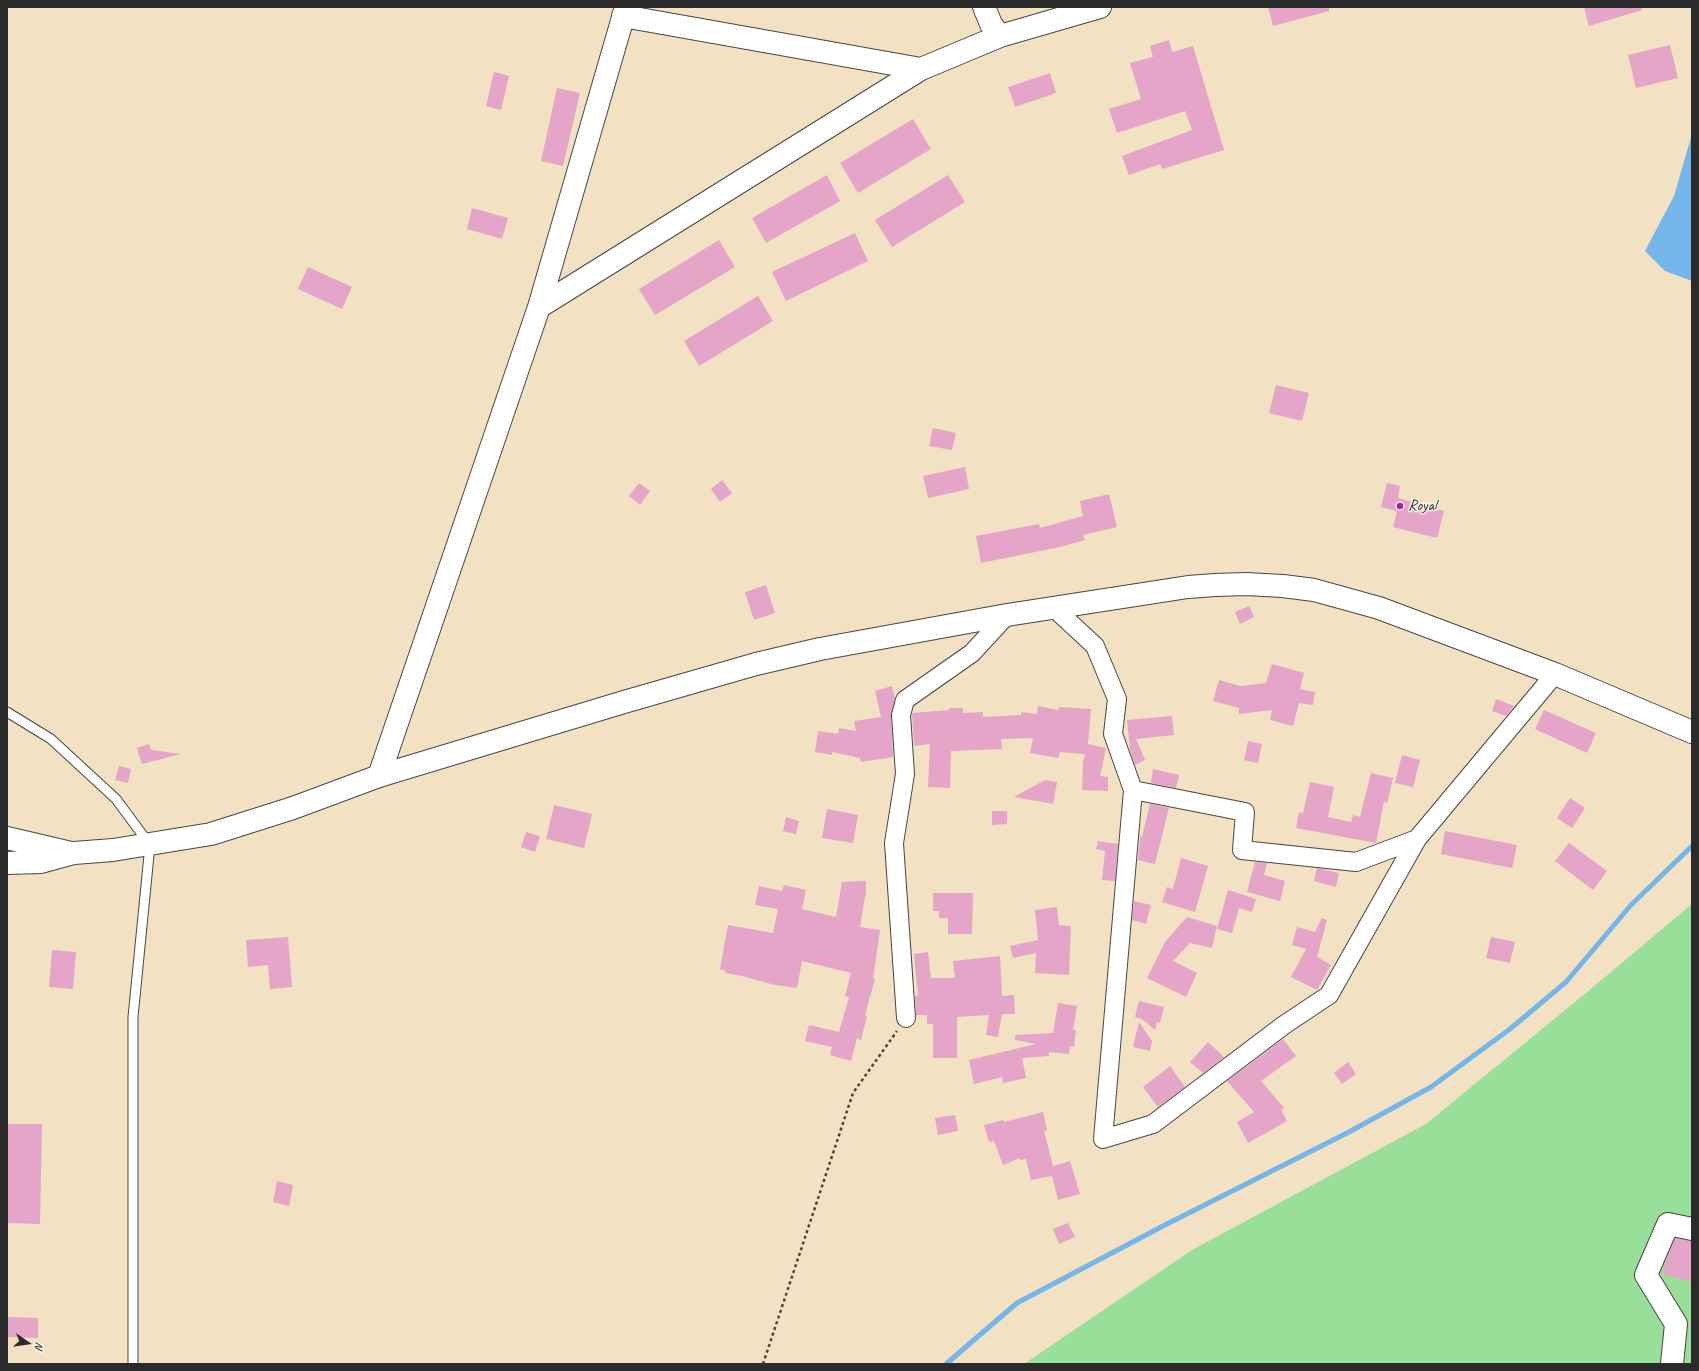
<!DOCTYPE html>
<style>
body{margin:0}
#map{position:relative;width:1699px;height:1371px;overflow:hidden;background:#f2e1c3;font-family:Caveat,sans-serif}
canvas{display:block}
.frame{position:absolute;inset:0;border:8px solid #2b2b2b;pointer-events:none}
.north{position:absolute;left:8px;top:1323px;width:40px;height:40px;-webkit-text-stroke:3px #fcf5e5;paint-order:stroke;rotate:103deg;font-size:11px;font-weight:700;line-height:16px;text-align:center;color:#2b2b2b}
.north::after{content:'';display:block;margin:auto;width:14px;height:18px;background:#2b2b2b;clip-path:polygon(50% 0,100% 100%,50% 72%,0 100%)}
</style>
<div id="map">
<canvas width="1699" height="1371"></canvas>
<div class="frame"></div>
<div class="north">N</div>
</div>
<script>
const c = document.querySelector('canvas').getContext('2d');
c.lineJoin = 'round';
function fillPath(path, color) {
  c.fillStyle = color;
  c.fill(path, 'evenodd');
}
function poly(rows) {
  const path = new Path2D();
  for (const r of rows) {
    path.moveTo(r[0], r[1]);
    for (let i = 2; i < r.length; i += 2) path.lineTo(r[i], r[i + 1]);
  }
  return path;
}
function trace(path, color, width, dash) {
  c.strokeStyle = color;
  c.lineWidth = width;
  c.lineCap = dash ? 'butt' : 'round';
  c.setLineDash(dash || []);
  c.stroke(path);
}
function write(font, color, halo, rows, align = 'center') {
  c.font = font + ' Caveat,sans-serif';
  c.lineWidth = 3;
  c.setLineDash([]);
  c.textBaseline = 'middle';
  c.strokeStyle = halo;
  c.fillStyle = color;
  for (const [text, x, y, turn = 0] of rows) {
    c.save();
    c.translate(x, y);
    c.rotate((+turn || 0) * Math.PI / 180);
    c.textAlign = isNaN(turn) ? turn : align;
    if (halo) c.strokeText(text, 0, 0);
    c.fillText(text, 0, 0);
    c.restore();
  }
}
const green = poly([
 [1692,904,1692,1364,1024,1364,1192,1250,1426,1124,1586,993]
]);
const water = poly([
 [1692,134,1692,281,1665,271,1645,251,1674,196]
]);
const stream = poly([
 [946,1364,1017,1303,1163,1226,1349,1132,1431,1087,1510,1029,1566,982,1631,905,1692,846]
]);
const building = poly([
 [1268,7,1329,7,1329,11,1273,26],
 [1584,7,1642,7,1642,10,1589,26],
 [1169,40,1172,52,1193,46,1224,150,1162,169,1160,164,1129,175,1122,156,1192,130,1185,111,1117,133,1109,109,1141,99,1130,63,1153,57,1150,46],
 [1670,45,1678,78,1636,88,1628,55],
 [494,72,509,76,501,110,486,106],
 [1050,73,1056,93,1015,107,1008,87],
 [557,88,580,93,563,166,541,161],
 [913,119,931,149,858,193,840,163],
 [827,175,840,201,766,243,752,218],
 [948,175,965,202,892,247,875,220],
 [472,208,508,218,502,239,467,229],
 [855,233,868,261,786,301,772,272],
 [719,240,735,267,655,315,639,289],
 [308,267,352,287,342,309,298,289],
 [758,296,773,321,699,366,684,341],
 [1276,385,1309,393,1302,421,1269,413],
 [933,428,956,433,952,450,929,446],
 [965,467,969,489,928,498,923,476],
 [722,480,732,493,720,502,711,489],
 [639,483,650,491,640,505,629,496],
 [1387,483,1400,486,1398,498,1444,511,1437,538,1393,527,1397,511,1381,507],
 [1109,494,1117,527,1083,535,1085,540,1060,547,981,563,976,536,1039,524,1040,528,1083,516,1080,501],
 [766,585,775,613,754,620,745,592],
 [1249,606,1254,617,1240,624,1235,612],
 [1272,664,1304,673,1300,689,1315,692,1313,705,1299,703,1293,726,1270,720,1272,710,1239,714,1239,708,1213,701,1219,680,1241,686,1266,683],
 [892,686,895,698,891,716,893,757,861,762,860,758,832,752,832,755,815,752,818,731,838,734,839,728,856,731,854,721,881,717,875,691],
 [1496,699,1514,706,1506,716,1492,711],
 [1038,706,1058,710,1059,707,1091,709,1088,744,1106,748,1100,776,1108,777,1108,791,1082,790,1083,762,1085,754,1060,752,1058,758,1030,753,1033,738,1001,739,1002,749,951,751,950,788,928,787,930,744,914,746,912,713,949,710,949,708,963,708,963,713,983,712,983,717,1021,715,1021,712,1037,714],
 [1544,710,1596,733,1587,753,1535,729],
 [1172,716,1174,735,1136,739,1145,760,1135,765,1130,750,1127,720],
 [1248,741,1262,744,1258,763,1244,760],
 [149,744,151,750,181,754,142,764,137,748],
 [1402,755,1420,760,1413,787,1395,783],
 [119,766,131,769,128,783,115,780],
 [1153,769,1179,775,1176,788,1151,783],
 [1371,773,1393,778,1387,803,1384,802,1376,843,1296,828,1299,812,1303,813,1310,782,1334,787,1328,817,1351,822,1353,815,1360,817],
 [1045,780,1057,782,1053,804,1014,797],
 [1570,798,1585,808,1572,828,1557,818],
 [1150,804,1169,808,1155,864,1138,860,1140,836,1142,837],
 [554,805,592,814,584,848,546,839],
 [827,809,858,815,853,843,822,838],
 [992,811,1007,811,1007,824,992,825],
 [786,817,799,821,796,834,783,831],
 [1445,831,1517,845,1512,868,1441,854],
 [526,832,540,836,535,852,521,847],
 [1098,841,1118,844,1115,881,1102,880,1105,851,1096,849],
 [1569,843,1607,871,1593,890,1555,861],
 [1181,858,1208,866,1195,912,1162,902,1167,887,1173,889],
 [1255,862,1267,863,1264,875,1285,881,1280,901,1247,892],
 [1317,868,1339,873,1336,887,1314,881],
 [866,881,866,896,865,896,860,927,880,930,873,979,875,979,865,1015,867,1016,861,1040,857,1038,851,1061,830,1055,832,1047,805,1041,809,1025,839,1032,849,997,845,996,851,973,802,961,797,988,775,985,742,976,725,973,726,971,720,969,728,925,773,933,778,909,755,905,759,886,782,891,784,885,806,890,802,909,836,917,842,882],
 [1228,890,1256,899,1252,912,1239,908,1232,933,1217,929],
 [933,893,973,893,972,934,948,934,948,918,939,918,939,911,933,911],
 [1134,901,1151,905,1146,924,1132,920],
 [1057,907,1059,925,1071,926,1069,975,1035,973,1036,953,1013,958,1010,946,1038,940,1035,910],
 [1187,917,1217,926,1212,948,1190,943,1173,961,1197,973,1186,997,1147,978,1165,942],
 [1322,918,1327,920,1317,957,1331,965,1317,990,1291,977,1306,949,1292,945,1297,927,1315,932],
 [288,937,292,987,270,989,268,965,248,967,246,940],
 [1491,937,1515,942,1510,963,1486,958],
 [52,950,76,952,73,989,49,987],
 [928,952,931,978,955,978,953,961,1000,956,1002,996,1014,995,1015,1014,1002,1014,998,1037,986,1035,989,1015,957,1017,957,1058,933,1058,933,1024,927,1024,927,1015,916,1015,915,996,918,996,914,954],
 [1139,1001,1164,1007,1160,1023,1157,1022,1155,1030,1142,1019,1135,1017],
 [1058,1003,1077,1006,1073,1030,1076,1030,1074,1047,1070,1046,1069,1054,1049,1052,1049,1056,1022,1058,1026,1078,1003,1083,1002,1077,974,1084,969,1060,1036,1044,1015,1040,1015,1035,1053,1033],
 [1139,1022,1152,1041,1150,1051,1133,1047],
 [1283,1039,1296,1056,1261,1081,1284,1108,1281,1110,1287,1121,1248,1143,1237,1122,1254,1112,1227,1081],
 [1208,1042,1224,1057,1203,1073,1190,1062],
 [1348,1062,1356,1074,1342,1084,1334,1073],
 [1170,1066,1185,1087,1158,1107,1143,1087],
 [1043,1112,1047,1130,1044,1131,1053,1166,1070,1161,1080,1194,1058,1200,1052,1176,1031,1180,1026,1159,1020,1160,1020,1158,1003,1165,994,1141,989,1142,984,1125,1003,1120,1004,1122],
 [955,1115,958,1131,938,1135,935,1118],
 [7,1124,42,1124,40,1224,7,1223],
 [277,1181,293,1185,289,1206,273,1202],
 [1068,1223,1075,1237,1059,1244,1053,1229],
 [1675,1238,1692,1241,1692,1282,1662,1274,1665,1262],
 [7,1317,38,1318,38,1338,7,1337]
]);
const path = poly([
 [763,1364,853,1093,897,1031]
]);
const lane = poly([
 [7,712,51,739,116,799,150,845,133,1017,133,1364]
]);
const street = poly([
 [1054,608,1095,646,1117,699,1113,734,1133,790,1245,812,1242,850,1356,862,1417,839,1555,674],
 [1133,790,1103,1139,1153,1124,1284,1025,1329,995,1417,839],
 [906,1018,894,843,905,774,901,715,905,700,972,653,1007,615]
]);
const secondary = poly([
 [984,7,991,24,1000,36],
 [623,16,921,69,1000,36,1100,7],
 [539,307,921,69],
 [379,776,539,307,626,7],
 [1672,1364,1676,1324,1646,1275,1668,1224,1692,1229]
]);
const highway = poly([
 [7,838,71,853],
 [7,863,41,862,74,853,113,850,211,834,293,808,379,776,624,702,756,664,820,649,1007,615,1188,587,1215,585,1246,584,1283,586,1314,590,1379,608,1555,674,1692,732]
]);
const markers = [
 [1400,506,4,"#b5179e"]
];
const poiNames = [
 ["Royal",1408,506]
];
fillPath(green, '#98df99');
fillPath(water, '#74b6e9');
trace(stream, '#74b6e9', 5);
fillPath(building, '#e4a5c9');
trace(lane, '#494642', 11);
trace(street, '#494642', 20);
trace(secondary, '#494642', 24);
trace(highway, '#494642', 24);
trace(path, '#494642', 2.5, [3, 3]);
trace(lane, '#fff', 9);
trace(street, '#fff', 18);
trace(secondary, '#fff', 22);
trace(highway, '#fff', 22);
for (const [x, y, r, color] of markers) {
  const dot = new Path2D();
  dot.arc(x, y, r, 0, 2 * Math.PI);
  c.fillStyle = color;
  c.fill(dot);
  trace(dot, '#fcf5e5', 1.5);
}
write('16px', '#2b2b2b', '#fcf5e5', poiNames, 'left');
</script>
